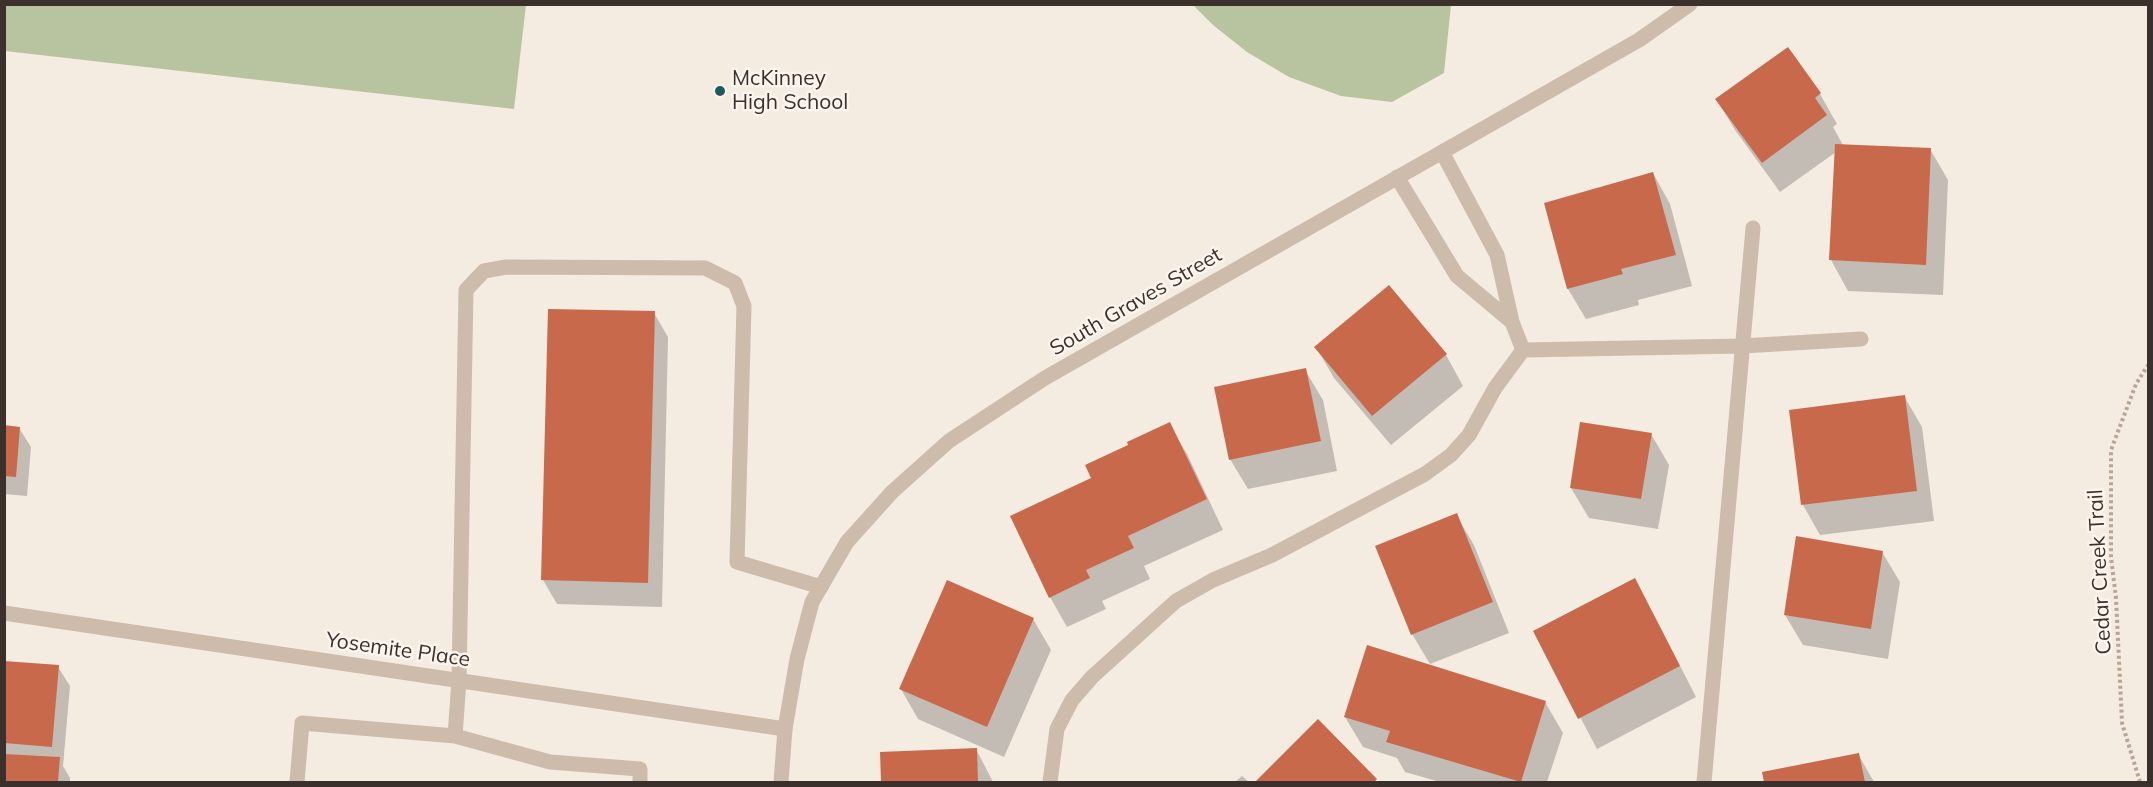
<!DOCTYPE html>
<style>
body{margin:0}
#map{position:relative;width:2153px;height:787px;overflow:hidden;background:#f4ebe1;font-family:Mulish,sans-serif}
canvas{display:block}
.frame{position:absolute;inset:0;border:6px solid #3b302b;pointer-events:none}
</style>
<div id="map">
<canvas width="2153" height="787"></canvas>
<div class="frame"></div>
</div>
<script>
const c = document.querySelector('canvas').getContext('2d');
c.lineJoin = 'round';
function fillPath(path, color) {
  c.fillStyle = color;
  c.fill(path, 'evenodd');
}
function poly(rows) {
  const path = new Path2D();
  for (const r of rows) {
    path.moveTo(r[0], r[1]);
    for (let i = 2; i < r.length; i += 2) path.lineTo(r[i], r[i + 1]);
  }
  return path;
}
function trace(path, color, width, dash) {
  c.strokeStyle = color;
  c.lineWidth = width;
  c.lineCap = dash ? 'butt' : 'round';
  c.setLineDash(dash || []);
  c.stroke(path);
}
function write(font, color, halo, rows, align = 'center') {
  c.font = font + ' Mulish,sans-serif';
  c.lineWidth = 5;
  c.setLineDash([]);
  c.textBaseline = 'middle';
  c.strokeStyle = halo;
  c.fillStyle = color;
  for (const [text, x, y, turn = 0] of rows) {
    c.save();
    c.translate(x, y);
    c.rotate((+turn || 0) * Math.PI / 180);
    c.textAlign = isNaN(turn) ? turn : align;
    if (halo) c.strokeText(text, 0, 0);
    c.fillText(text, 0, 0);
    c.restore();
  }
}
const green = poly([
 [5,4,526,4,526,5,514,109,5,51],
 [1193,5,1451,5,1444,73,1392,102,1341,96,1289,77,1247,52,1213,25]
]);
const shadow = poly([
 [1820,94,1837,124,1833,127,1843,145,1930,149,1948,180,1943,295,1848,291,1831,260,1836,152,1780,192,1735,130,1717,100],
 [1653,173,1670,204,1692,286,1638,300,1639,305,1586,319,1568,289,1546,204],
 [1389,287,1446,355,1463,386,1391,445,1334,378,1316,347],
 [654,313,668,337,662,607,557,604,543,580],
 [1305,370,1323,400,1337,471,1248,489,1230,459],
 [1904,396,1922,427,1934,521,1820,535,1803,505],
 [1169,424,1187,454,1223,530,1144,566,1150,579,1102,601,1106,609,1067,627,1050,597,1093,479,1130,445],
 [4,427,19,428,31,447,27,496,4,494],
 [1651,434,1669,465,1658,529,1589,518,1571,488],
 [1456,515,1474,545,1509,633,1430,664,1412,634],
 [1882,552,1900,582,1888,659,1803,645,1785,615],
 [1652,611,1696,697,1597,749,1535,632],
 [1033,619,1051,650,1004,757,918,719,901,689],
 [4,662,58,667,70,686,63,766,70,778,70,782,4,782],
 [1545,702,1563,733,1547,782,1440,782,1405,772,1397,758,1363,747,1345,717],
 [1318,721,1377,782,1257,782],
 [976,749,993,782,883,782,882,753],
 [1858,754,1874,782,1766,782,1764,773],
 [1242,776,1249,782,1235,782]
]);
const building = poly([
 [1788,47,1821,93,1815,98,1827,115,1762,163,1715,99],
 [1835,144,1931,148,1926,265,1829,260],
 [1653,172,1676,255,1621,269,1623,274,1567,289,1544,203],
 [1389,285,1447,354,1372,416,1314,347],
 [548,309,655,311,648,583,541,580],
 [1306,368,1321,441,1229,460,1214,387],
 [1905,395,1917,491,1801,505,1789,410],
 [1170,422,1207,499,1128,536,1134,548,1086,570,1090,578,1049,598,1010,516,1091,478,1085,465,1128,445,1127,442],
 [1580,422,1652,433,1641,499,1570,488],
 [4,425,20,427,16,477,4,476],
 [1457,513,1493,602,1411,635,1375,546],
 [1796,536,1883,551,1871,629,1784,615],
 [1635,578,1680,666,1578,719,1533,631],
 [947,580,1034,618,987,727,899,689],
 [1367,645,1546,701,1521,782,1386,742,1390,731,1344,717],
 [4,661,59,665,52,747,4,743],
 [1318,719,1377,779,1374,782,1255,782],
 [977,748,978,782,881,782,880,752],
 [1859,753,1865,782,1764,782,1762,772],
 [4,754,60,757,58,782,4,782]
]);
const path = poly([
 [2140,782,2122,723,2116,598,2111,557,2111,450,2136,384,2148,365]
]);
const service = poly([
 [1442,152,1497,255,1512,322,1523,350],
 [1397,177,1457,276,1512,322],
 [455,736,550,762,640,769,640,782],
 [297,782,302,723,455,736,459,680,466,290,484,271,506,267,705,268,735,283,744,306,737,562,821,587],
 [1050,782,1057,729,1072,700,1092,677,1176,601,1213,580,1272,555,1425,474,1451,455,1469,435,1495,388,1523,350,1742,346,1861,339],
 [1704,782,1753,228]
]);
const minor = poly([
 [4,613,785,729]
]);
const tertiary = poly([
 [781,782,785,729,797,659,812,602,847,542,892,492,949,441,1045,378,1639,40,1690,4]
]);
const markers = [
 [720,91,6,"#1f5a5e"]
];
const poiNames = [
 ["McKinney",732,79],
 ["High School",732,103]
];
const streetNames = [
 ["South Graves Street",1136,302,-30],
 ["Cedar Creek Trail",2100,572,-93],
 ["Yosemite Place",398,650,8]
];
fillPath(green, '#b8c4a0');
fillPath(shadow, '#0003');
fillPath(building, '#c8694b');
trace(path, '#b9a596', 4, [3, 3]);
trace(service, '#cdbbac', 15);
trace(minor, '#cdbbac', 15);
trace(tertiary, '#cdbbac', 15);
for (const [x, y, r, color] of markers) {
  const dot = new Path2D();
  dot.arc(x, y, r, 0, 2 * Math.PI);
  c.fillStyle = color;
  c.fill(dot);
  trace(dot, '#fbf5ee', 2);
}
write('21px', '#3b302b', '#fbf5ee', poiNames, 'left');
write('21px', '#3b302b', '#fbf5ee', streetNames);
</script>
